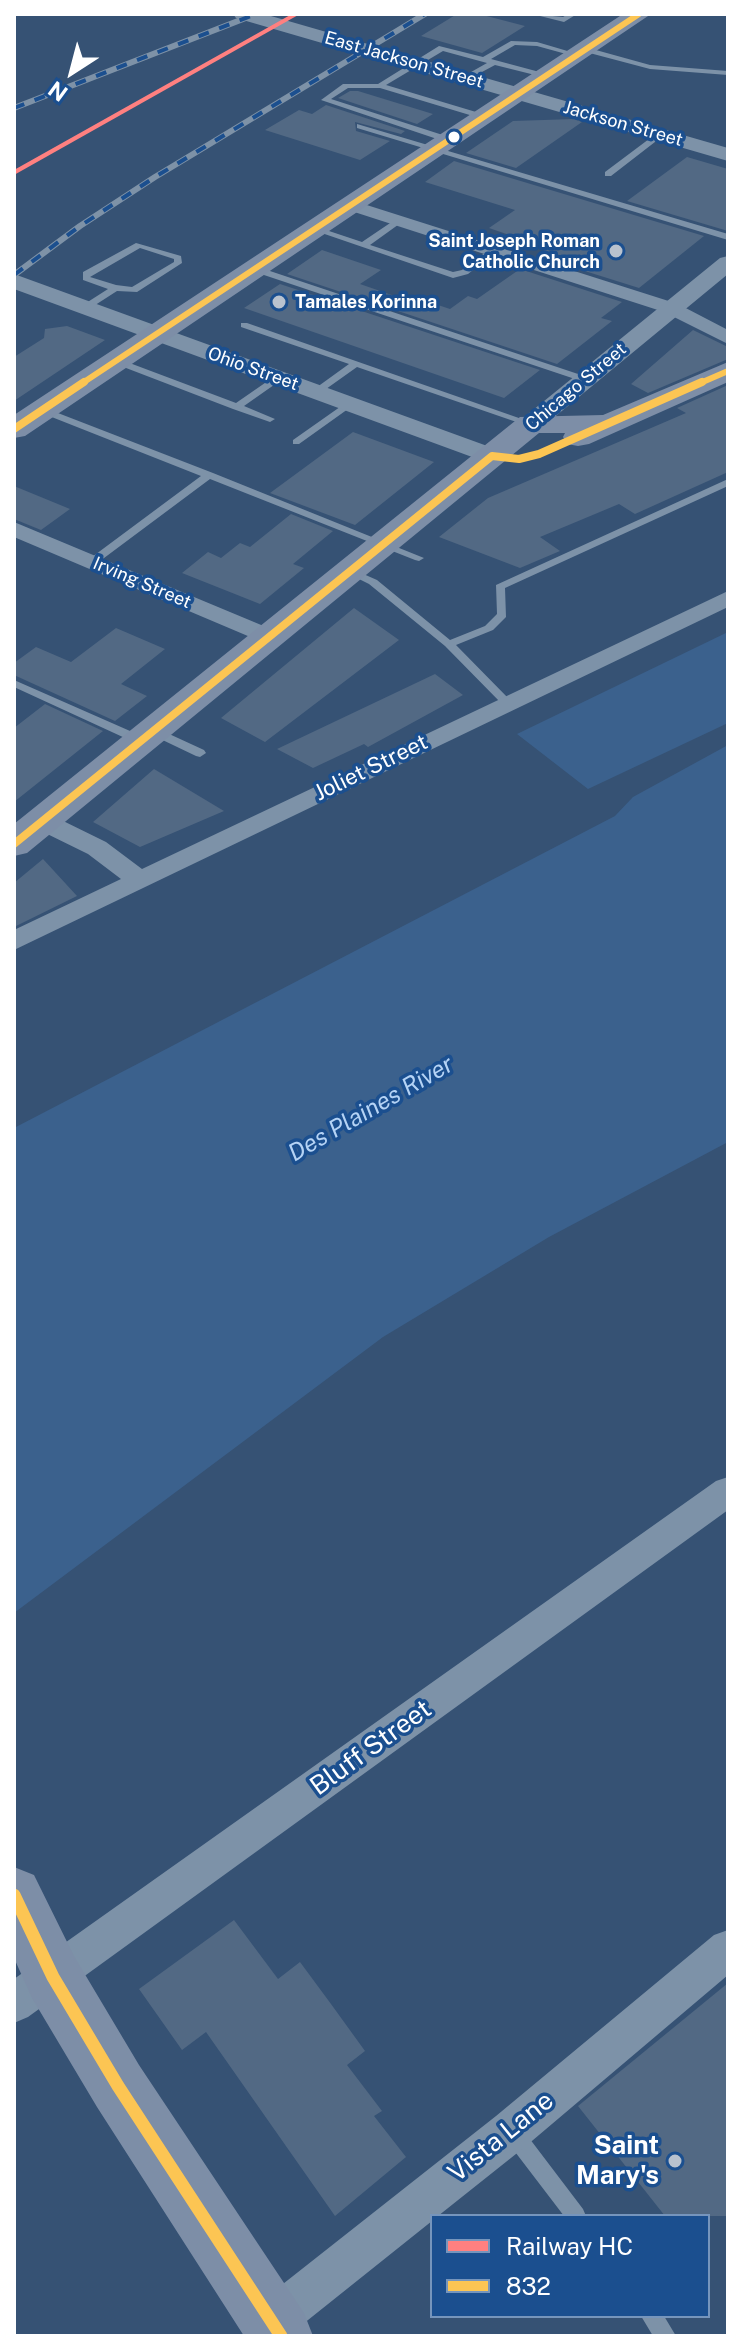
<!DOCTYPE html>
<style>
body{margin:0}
#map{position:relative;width:742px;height:2350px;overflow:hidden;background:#365274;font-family:"Public Sans",sans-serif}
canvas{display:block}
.frame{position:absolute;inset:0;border:16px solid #fff;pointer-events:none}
.legend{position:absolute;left:430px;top:2214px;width:280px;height:104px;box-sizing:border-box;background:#1b4f8f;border:2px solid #7695bc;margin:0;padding:10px 14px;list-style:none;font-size:24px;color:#fff}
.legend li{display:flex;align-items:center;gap:16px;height:40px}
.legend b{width:40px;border:2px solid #7695bc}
.north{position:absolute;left:32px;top:32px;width:80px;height:80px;-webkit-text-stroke:6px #1b4f8f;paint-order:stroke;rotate:216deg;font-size:22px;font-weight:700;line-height:32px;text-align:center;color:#fff}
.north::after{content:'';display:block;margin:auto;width:28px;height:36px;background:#fff;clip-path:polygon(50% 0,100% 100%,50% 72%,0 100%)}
</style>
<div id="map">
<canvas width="742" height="2350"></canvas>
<div class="frame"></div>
<ul class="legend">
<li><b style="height:10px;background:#ff8080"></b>Railway HC</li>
<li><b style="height:10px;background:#fcc553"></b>832</li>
</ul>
<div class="north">N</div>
</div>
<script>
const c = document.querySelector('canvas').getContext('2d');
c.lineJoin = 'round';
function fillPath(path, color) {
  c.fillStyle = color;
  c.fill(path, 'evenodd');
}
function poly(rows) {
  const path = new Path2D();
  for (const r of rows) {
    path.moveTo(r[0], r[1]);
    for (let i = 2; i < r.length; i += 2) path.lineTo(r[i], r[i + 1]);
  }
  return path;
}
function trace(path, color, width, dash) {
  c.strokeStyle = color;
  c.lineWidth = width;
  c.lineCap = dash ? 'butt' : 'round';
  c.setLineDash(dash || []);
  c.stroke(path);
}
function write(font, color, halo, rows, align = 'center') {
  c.font = font + ' "Public Sans",sans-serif';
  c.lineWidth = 7;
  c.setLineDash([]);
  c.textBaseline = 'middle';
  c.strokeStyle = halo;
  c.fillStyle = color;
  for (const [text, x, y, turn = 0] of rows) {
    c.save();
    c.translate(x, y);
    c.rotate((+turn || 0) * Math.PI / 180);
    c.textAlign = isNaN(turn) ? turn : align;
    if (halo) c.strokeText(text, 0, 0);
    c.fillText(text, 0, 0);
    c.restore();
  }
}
const water = poly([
 [728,632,728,723,588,789,517,734],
 [728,745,728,1142,549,1237,383,1337,14,1613,14,1128,615,816,633,797]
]);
const building = poly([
 [457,14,479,14,525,26,482,53,421,36],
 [350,91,358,91,433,114,417,124,338,98],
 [326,105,405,131,401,134,355,122,356,131,390,141,360,160,265,130,299,110,312,114],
 [574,119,582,122,516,168,466,153,513,121],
 [687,157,728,169,728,231,627,201],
 [454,161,704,236,639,288,537,256,547,248,489,228,515,210,425,182],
 [322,250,381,270,360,284,432,309,438,305,450,309,468,296,477,299,520,269,622,302,601,318,612,321,557,364,287,274],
 [280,284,540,370,504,398,244,308],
 [67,326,105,340,14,401,14,357,44,338,45,329],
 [693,330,728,347,728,359,648,393,631,384],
 [728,385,728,472,635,514,619,504,540,537,560,551,520,568,439,537,488,498,686,413,677,408],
 [353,432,434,462,355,525,270,493],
 [14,486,70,509,41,530,14,519],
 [291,514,333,531,293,564,304,568,260,604,182,573,208,552,221,558,240,543,250,547],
 [354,608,399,640,265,742,221,718],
 [116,628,165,649,121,684,147,696,115,721,14,675,14,663,36,647,71,662],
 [435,674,463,695,368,747,364,744,313,768,277,749],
 [45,704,103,731,14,802,14,728],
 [154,769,224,811,140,847,93,822],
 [43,859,77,896,14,927,14,883],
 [234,1920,278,1979,300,1962,331,2004,365,2051,347,2065,382,2111,374,2116,406,2157,335,2216,206,2032,182,2050,139,1989],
 [728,1983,728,2216,665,2216,578,2106]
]);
const service = poly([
 [532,14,563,17,568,14,577,14,564,22,532,14],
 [511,41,537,42,581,55,577,57,537,46,515,45,491,59,547,74,547,78,495,65,467,80,463,78,464,76,487,63,443,51,386,85,486,115,487,117,483,119,380,88,348,88,331,99,452,138,452,142,446,142,321,100,343,84,378,84,439,46,483,57,511,41],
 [585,47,650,65,728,71,728,75,650,69,582,51,581,49,585,47],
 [357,124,728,234,728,240,357,128,357,124],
 [657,133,664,135,611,176,605,176,605,172,657,133],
 [399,217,403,220,402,222,370,245,453,272,462,270,490,249,497,251,468,274,453,278,310,229,317,227,362,242,399,217],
 [136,243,181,256,182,263,137,292,117,291,89,309,83,309,83,305,108,289,83,280,83,272,136,243],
 [140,248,174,259,174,262,132,287,116,285,90,277,140,248],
 [255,266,587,377,589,379,581,381,252,271,251,269,255,266],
 [241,323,247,323,536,424,528,426,357,367,319,394,313,394,313,390,349,364,241,327,241,323],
 [113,359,119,359,236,403,275,376,281,376,281,380,244,406,275,419,270,422,233,409,113,363,113,359],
 [347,402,355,404,299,444,293,444,293,440,347,402],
 [39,408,45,408,213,473,424,558,419,561,415,560,210,479,96,564,88,564,88,560,201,476,39,412,39,408],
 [728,479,728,486,505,588,506,617,493,630,456,645,510,700,512,702,506,705,502,704,445,646,369,584,343,571,344,569,352,569,377,580,450,640,485,626,497,614,496,585,728,479],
 [14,680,146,738,148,741,142,745,138,744,14,687,14,680],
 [154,727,204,750,206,753,200,757,196,756,150,734,148,731,154,727],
 [513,2123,520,2126,583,2209,586,2216,564,2216,506,2140,503,2133,506,2126,513,2123],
 [641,2316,664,2316,676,2336,653,2336,641,2316]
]);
const minor = poly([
 [351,200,678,304,728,330,728,344,664,312,345,209,342,205,345,201,351,200],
 [14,522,278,632,282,637,278,642,262,642,14,537,14,522],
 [728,591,728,607,14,950,14,930,121,879,88,854,33,827,29,821,33,815,42,813,51,815,106,842,142,869,728,591],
 [728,1477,728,1510,28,2017,14,2023,14,1979,716,1481,728,1477],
 [728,1930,728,1975,526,2146,438,2216,432,2216,432,2221,288,2336,255,2336,249,2322,255,2306,496,2116,714,1935,728,1930]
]);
const tertiary = poly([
 [233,14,264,14,728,148,728,161,236,18,233,14],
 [728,256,728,274,540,429,522,429,518,424,522,419,720,258,728,256],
 [14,274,501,451,505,456,501,461,483,461,14,289,14,274]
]);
const primary = poly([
 [623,14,651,14,25,436,14,438,14,415,623,14],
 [728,362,728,382,589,444,578,446,567,444,563,437,565,433,539,433,27,853,14,856,14,824,520,417,603,415,728,362],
 [14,1867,34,1875,74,1956,139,2065,304,2313,313,2336,244,2336,97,2107,32,1998,14,1958,14,1867]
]);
const rail = poly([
 [14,108,256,14],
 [14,275,80,226,155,177,425,14]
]);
const bus1Far2 = poly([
 [81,384,639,14],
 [698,384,728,371]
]);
const bus1Far1 = poly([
 [14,429,84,382],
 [14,844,492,456,519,459,539,454,702,382]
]);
const bus1 = poly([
 [14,1895,53,1977,118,2086,281,2336]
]);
const rail1 = poly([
 [292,14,300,14,14,175,14,170,292,14]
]);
const markers = [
 [454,137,7,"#fff"],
 [616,251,8,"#b9c2ce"],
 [279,302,8,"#b9c2ce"],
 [675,2161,8,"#b9c2ce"]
];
const farStreetnames = [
 ["East Jackson Street",404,60,16],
 ["Jackson Street",623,124,16],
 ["Ohio Street",253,369,20],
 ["Chicago Street",576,387,-40],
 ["Irving Street",142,583,23]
];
const farPoinames = [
 ["Saint Joseph Roman",600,241],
 ["Catholic Church",600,262],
 ["Tamales Korinna",295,302,"left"]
];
const streetNames = [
 ["Joliet Street",371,768,-26]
];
const waterNames = [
 ["Des Plaines River",371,1109,-30]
];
const nearStreetnames = [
 ["Bluff Street",371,1748,-36],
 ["Vista Lane",501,2137,-39]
];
const nearPoinames = [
 ["Saint",659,2146],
 ["Mary's",659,2176]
];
fillPath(water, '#3b618d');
fillPath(building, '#526984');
fillPath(service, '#7d92a8');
fillPath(minor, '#7d92a8');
fillPath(tertiary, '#7d92a8');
fillPath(primary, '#7d8ea7');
trace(rail, '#7e92a7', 6);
trace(rail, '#1b4f8f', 4, [11]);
trace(bus1Far2, '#fcc553', 6);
trace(bus1Far1, '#fcc553', 8);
trace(bus1, '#fcc553', 13);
fillPath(rail1, '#ff8080');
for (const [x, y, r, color] of markers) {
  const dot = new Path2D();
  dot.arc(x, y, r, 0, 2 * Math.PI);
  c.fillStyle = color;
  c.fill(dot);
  trace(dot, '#1b4f8f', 3);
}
write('18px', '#fff', '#1b4f8f', farStreetnames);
write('bold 18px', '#fff', '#1b4f8f', farPoinames, 'right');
write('22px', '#fff', '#1b4f8f', streetNames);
write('italic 24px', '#b5d3f5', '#1b4f8f', waterNames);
write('26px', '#fff', '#1b4f8f', nearStreetnames);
write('bold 26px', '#fff', '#1b4f8f', nearPoinames, 'right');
</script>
